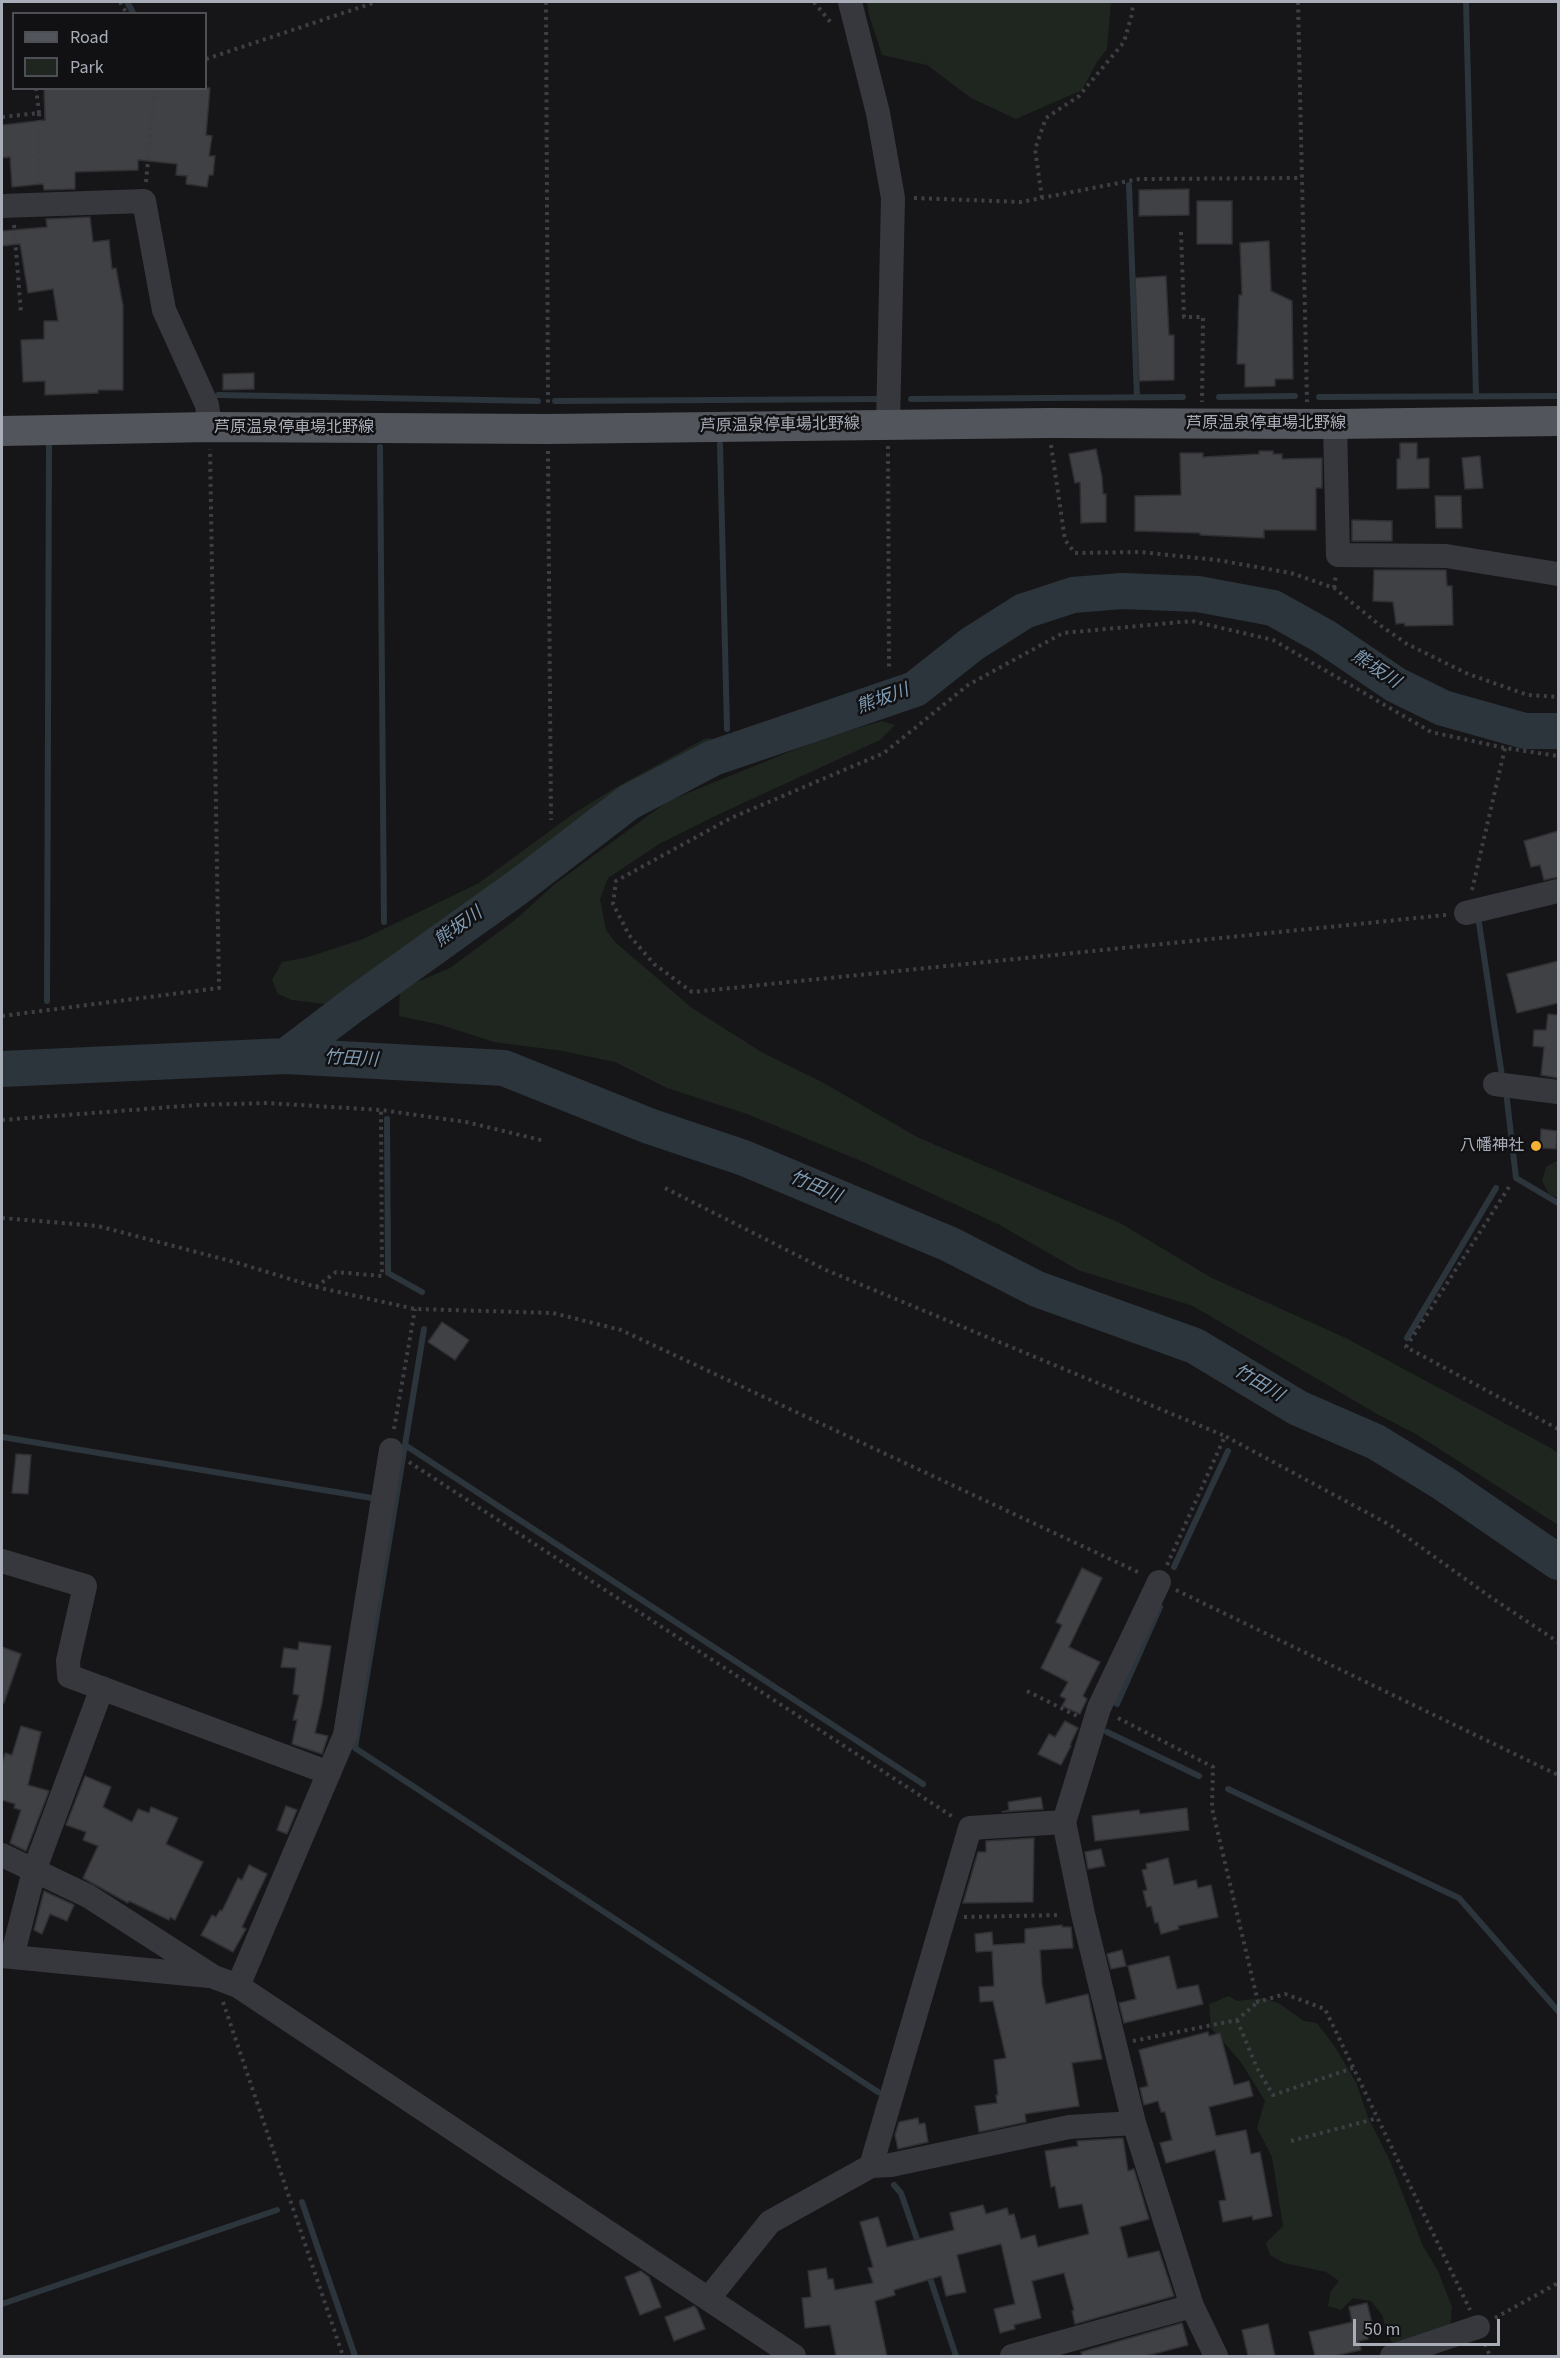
<!DOCTYPE html>
<meta charset="utf-8">
<style>
body{margin:0}
#map{position:relative;width:1560px;height:2358px;overflow:hidden;background:#161618;font-family:"Source Sans 3",sans-serif}
canvas{display:block}
.frame{position:absolute;inset:0;border:3px solid #a8adb8;pointer-events:none}
.legend{position:absolute;left:12px;top:12px;width:195px;height:78px;box-sizing:border-box;background:#111113;border:2px solid #4d4f55;margin:0;padding:8px 10px;list-style:none;font-size:18px;color:#a8adb8}
.legend li{display:flex;align-items:center;gap:12px;height:30px}
.legend b{width:30px;border:2px solid #4d4f55}
.scale{position:absolute;left:1353px;top:2319px;width:147px;height:27px;box-sizing:border-box;border:3px solid #a8adb8;border-top:0;padding-left:8px;font-size:18px;line-height:21px;white-space:nowrap;color:#a8adb8;-webkit-text-stroke:4px #111113;paint-order:stroke}
</style>
<div id="map">
<canvas width="1560" height="2358"></canvas>
<div class="frame"></div>
<ul class="legend">
<li><b style="height:8px;background:#53555c"></b>Road</li>
<li><b style="height:16px;background:#1e261f"></b>Park</li>
</ul>
<div class="scale">50 m</div>
</div>
<script>
const c = document.querySelector('canvas').getContext('2d');
c.lineJoin = 'round';
function fillPath(path, color) {
  c.fillStyle = color;
  c.fill(path, 'evenodd');
}
function poly(rows) {
  const path = new Path2D();
  for (const r of rows) {
    path.moveTo(r[0], r[1]);
    for (let i = 2; i < r.length; i += 2) path.lineTo(r[i], r[i + 1]);
  }
  return path;
}
function trace(path, color, width, dash) {
  c.strokeStyle = color;
  c.lineWidth = width;
  c.lineCap = dash ? 'butt' : 'round';
  c.setLineDash(dash || []);
  c.stroke(path);
}
function write(font, color, halo, rows, align = 'center') {
  c.font = font + ' "Source Sans 3","Noto Sans JP",sans-serif';
  c.lineWidth = 5;
  c.setLineDash([]);
  c.textBaseline = 'middle';
  c.strokeStyle = halo;
  c.fillStyle = color;
  for (const [text, x, y, turn = 0] of rows) {
    c.save();
    c.translate(x, y);
    c.rotate((+turn || 0) * Math.PI / 180);
    c.textAlign = isNaN(turn) ? turn : align;
    if (halo) c.strokeText(text, 0, 0);
    c.fillText(text, 0, 0);
    c.restore();
  }
}
const green = poly([
 [867,2,1111,2,1107,49,1097,62,1082,90,1016,119,971,98,927,65,882,55,869,15],
 [882,721,895,725,880,740,715,816,659,844,608,878,600,899,606,930,615,942,692,1008,763,1053,822,1082,919,1138,1120,1223,1212,1278,1346,1338,1549,1447,1558,1453,1558,1525,1416,1434,1377,1414,1193,1306,1078,1270,998,1224,861,1161,747,1114,667,1088,615,1062,563,1051,494,1042,441,1025,399,1016,400,989,450,968,515,920,555,884,668,801,821,739],
 [706,738,723,740,720,747,703,759,655,779,590,820,477,905,415,945,350,996,332,1005,292,1000,278,994,272,980,282,962,308,957,363,939,479,883,573,814,613,789],
 [1558,1160,1558,1198,1549,1194,1542,1181,1546,1167],
 [1229,1996,1237,2001,1264,1998,1280,2004,1304,2021,1317,2023,1335,2047,1356,2082,1368,2117,1390,2161,1423,2246,1438,2271,1452,2307,1450,2328,1398,2348,1392,2343,1385,2328,1383,2316,1371,2301,1353,2298,1341,2310,1328,2306,1331,2291,1339,2281,1326,2272,1284,2263,1270,2255,1266,2243,1283,2226,1272,2157,1257,2128,1265,2101,1240,2061,1211,2028,1209,2004]
]);
const stream = poly([
 [127,2,134,14],
 [1466,2,1476,397],
 [1129,185,1137,397],
 [218,395,538,401],
 [1219,397,1295,396],
 [1319,397,1558,396],
 [911,399,1183,397],
 [555,401,880,399],
 [720,444,727,729],
 [380,447,384,922],
 [1479,923,1502,1076],
 [47,1001,49,446],
 [1506,1091,1516,1178,1558,1203],
 [387,1119,388,1273,422,1292],
 [424,1329,405,1445,923,1784],
 [1407,1338,1496,1188],
 [2,1437,372,1498],
 [405,1445,355,1748,878,2092],
 [1174,1567,1228,1451],
 [1117,1704,1160,1607],
 [1107,1732,1199,1776],
 [1228,1789,1459,1898,1558,2011],
 [894,2185,901,2193,919,2245],
 [302,2202,355,2356],
 [928,2272,956,2356],
 [2,2304,277,2210]
]);
const river = poly([
 [286,1056,353,1005,518,887,629,802,713,758,915,689,972,644,1024,611,1073,595,1122,591,1198,594,1273,608,1325,637,1396,685,1443,708,1525,731,1558,731],
 [2,1069,286,1056,504,1068,649,1126,744,1158,949,1244,1037,1289,1195,1346,1298,1408,1376,1442,1443,1483,1558,1562]
]);
const building = poly([
 [44,88,210,88,206,135,212,136,209,156,215,156,213,175,209,175,207,187,186,184,187,176,176,175,177,164,138,160,138,170,75,172,75,189,44,190,43,184,12,187,10,157,2,158,2,125,45,120,44,88],
 [1189,189,1189,215,1139,216,1139,190,1189,189],
 [1197,201,1232,201,1232,244,1197,244,1197,201],
 [90,217,93,242,109,240,112,269,116,268,123,306,123,390,98,390,98,393,45,395,45,381,23,382,21,340,44,339,44,321,58,321,53,289,28,293,20,244,2,246,2,231,47,227,46,219,90,217],
 [1269,241,1271,291,1292,301,1293,379,1275,379,1275,386,1245,387,1245,364,1237,364,1239,295,1242,295,1240,243,1269,241],
 [1166,276,1169,335,1174,335,1174,380,1139,381,1135,278,1166,276],
 [254,373,254,389,223,390,223,374,254,373],
 [1400,443,1417,443,1417,459,1429,458,1429,488,1397,489,1397,459,1400,459,1400,443],
 [1096,449,1102,477,1103,494,1106,494,1106,522,1081,523,1080,482,1075,483,1069,454,1096,449],
 [1259,451,1273,451,1273,454,1282,454,1282,459,1322,458,1322,488,1316,488,1316,530,1264,530,1264,538,1200,535,1200,533,1135,531,1135,496,1181,495,1180,453,1203,453,1203,457,1259,454,1259,451],
 [1480,456,1483,488,1465,489,1462,458,1480,456],
 [1435,496,1461,496,1462,528,1436,528,1435,496],
 [1352,520,1392,521,1392,541,1352,541,1352,520],
 [1374,570,1446,570,1447,586,1452,586,1453,625,1405,626,1404,623,1396,624,1393,602,1373,601,1374,570],
 [1558,831,1558,877,1544,880,1540,865,1531,867,1524,841,1558,831],
 [1558,961,1558,1003,1517,1013,1507,974,1558,961],
 [1548,1014,1558,1015,1558,1078,1541,1075,1544,1047,1533,1046,1534,1030,1546,1030,1548,1014],
 [1541,1129,1557,1131,1556,1149,1540,1148,1541,1129],
 [442,1322,469,1340,455,1360,428,1342,442,1322],
 [16,1454,31,1455,28,1494,12,1493,16,1454],
 [1082,1568,1102,1578,1069,1647,1100,1662,1083,1696,1087,1699,1080,1714,1062,1706,1066,1699,1060,1696,1068,1682,1041,1668,1062,1625,1056,1622,1082,1568],
 [299,1642,331,1646,322,1703,315,1733,328,1736,322,1754,292,1744,297,1720,293,1720,299,1695,293,1694,296,1668,281,1667,284,1648,298,1650,299,1642],
 [2,1647,21,1654,4,1703,2,1702,2,1647],
 [1065,1721,1078,1728,1070,1745,1071,1746,1061,1765,1038,1754,1049,1734,1055,1737,1065,1721],
 [21,1726,41,1732,28,1785,49,1791,26,1851,10,1843,21,1810,14,1808,15,1804,2,1800,2,1765,5,1753,12,1755,21,1726],
 [85,1776,111,1787,103,1807,132,1822,138,1809,149,1813,151,1807,178,1818,166,1844,203,1862,175,1920,170,1917,169,1920,129,1901,128,1903,83,1878,98,1846,83,1840,86,1832,66,1825,85,1776],
 [1041,1797,1043,1809,1002,1812,1009,1810,1008,1802,1041,1797],
 [286,1806,297,1810,287,1834,277,1830,286,1806],
 [1187,1808,1189,1830,1095,1841,1092,1816,1139,1810,1140,1814,1187,1808],
 [1034,1838,1033,1902,963,1903,978,1852,986,1852,986,1841,1034,1838],
 [1101,1849,1105,1866,1088,1869,1085,1852,1101,1849],
 [1168,1858,1174,1885,1196,1880,1198,1888,1211,1885,1218,1917,1178,1926,1179,1929,1161,1934,1158,1922,1155,1923,1151,1906,1147,1907,1143,1891,1147,1890,1142,1870,1147,1869,1146,1864,1168,1858],
 [249,1865,267,1874,242,1927,246,1929,233,1952,201,1935,212,1915,216,1917,220,1910,222,1911,238,1878,242,1880,249,1865],
 [44,1891,74,1905,67,1921,50,1914,42,1934,34,1930,44,1891],
 [1062,1925,1062,1927,1071,1927,1073,1948,1040,1950,1042,1984,1046,2004,1088,1994,1102,2059,1072,2063,1079,2106,1025,2114,1026,2122,979,2132,975,2106,997,2103,996,2095,998,2095,994,2060,1006,2058,993,2001,980,2002,979,1987,994,1986,992,1951,976,1952,975,1934,992,1932,993,1945,1025,1943,1025,1929,1062,1925],
 [1122,1950,1126,1966,1111,1969,1107,1954,1122,1950],
 [1169,1956,1177,1989,1198,1985,1203,2004,1124,2023,1119,2003,1136,1999,1128,1966,1169,1956],
 [1208,2032,1209,2036,1220,2033,1234,2085,1249,2081,1253,2096,1209,2107,1216,2136,1246,2130,1251,2154,1260,2152,1272,2216,1253,2220,1252,2216,1223,2222,1219,2201,1226,2200,1215,2150,1166,2163,1160,2143,1172,2140,1165,2112,1161,2112,1158,2101,1144,2105,1140,2088,1148,2086,1139,2050,1208,2032],
 [918,2118,919,2124,925,2123,928,2142,898,2149,895,2135,899,2122,918,2118],
 [1123,2138,1128,2171,1134,2169,1149,2219,1120,2227,1128,2258,1159,2251,1174,2296,1075,2324,1072,2311,1074,2310,1064,2273,1032,2281,1041,2318,1014,2325,1015,2329,1000,2333,994,2309,1015,2304,1001,2244,957,2255,966,2292,946,2296,941,2276,894,2290,895,2295,875,2301,887,2356,836,2356,830,2325,805,2328,802,2298,811,2297,808,2271,826,2268,828,2279,833,2279,835,2290,873,2283,868,2268,873,2267,860,2222,878,2217,887,2247,954,2230,950,2213,983,2205,986,2214,1007,2208,1009,2215,1014,2214,1021,2239,1035,2235,1038,2247,1089,2234,1082,2204,1059,2208,1055,2186,1051,2187,1045,2151,1078,2146,1077,2141,1123,2138],
 [641,2271,649,2277,661,2307,640,2315,625,2277,641,2271],
 [1367,2303,1374,2331,1367,2332,1368,2339,1359,2341,1361,2350,1334,2356,1315,2356,1309,2332,1352,2322,1349,2307,1367,2303],
 [694,2306,697,2309,705,2329,674,2341,665,2317,694,2306],
 [1182,2323,1188,2345,1146,2356,1082,2356,1081,2352,1182,2323],
 [1268,2324,1275,2356,1248,2356,1242,2330,1268,2324]
]);
const path = poly([
 [120,2,127,14],
 [546,2,548,405],
 [814,2,832,24],
 [1298,2,1307,402],
 [206,59,376,2],
 [36,88,39,113],
 [2,117,39,113,39,183],
 [146,182,155,88],
 [914,198,1021,202,1139,179,1301,178],
 [1042,198,1035,149,1046,118,1079,96,1124,42,1132,14,1133,2],
 [14,225,21,313],
 [1181,232,1184,317,1203,317,1202,402],
 [1051,445,1065,540,1075,553,1140,552,1217,560,1291,573,1334,588,1377,623,1407,644,1468,674,1528,695,1558,697],
 [888,446,889,670],
 [548,451,551,820],
 [1334,588,1336,574],
 [1472,890,1505,748],
 [1446,915,692,992,654,964,629,935,613,904,616,881,731,818,884,753,968,685,1063,633,1192,621,1273,640,1431,732,1505,748,1558,756],
 [2,1016,219,988,210,449],
 [2,1120,197,1105,267,1103,381,1110,466,1122,545,1141],
 [1509,1187,1406,1347,1558,1429],
 [665,1188,826,1270,1225,1436],
 [2,1218,98,1226,238,1263,316,1287,415,1309,553,1313,621,1330,1142,1574],
 [316,1287,336,1272,382,1276,381,1110],
 [394,1429,415,1309],
 [409,1462,953,1817],
 [1167,1565,1225,1436,1390,1525,1489,1596,1558,1642],
 [1176,1590,1558,1775],
 [1027,1691,1077,1716],
 [1118,1718,1213,1767,1212,1808,1258,2002,1285,1994,1325,2009,1470,2310],
 [964,1917,1061,1915],
 [223,2002,343,2356],
 [1237,2020,1257,2068,1273,2095,1353,2068],
 [1133,2041,1237,2020,1258,2002],
 [1291,2141,1378,2118],
 [1495,2318,1558,2283],
 [1485,2344,1490,2356]
]);
const minor = poly([
 [850,2,878,113,893,198,888,425],
 [2,206,144,201,164,310,207,405,210,427],
 [1335,424,1338,555,1446,556,1558,574],
 [1466,913,1558,891],
 [1495,1084,1558,1092],
 [2,1561,85,1586,68,1661,69,1676,329,1773],
 [1159,1582,1099,1708,1064,1822,1083,1914,1134,2123,1192,2306,1216,2356],
 [2,1855,88,1896,214,1977,238,1986,794,2356],
 [2,1956,209,1976],
 [12,1957,34,1871,102,1688],
 [238,1986,345,1735,391,1450],
 [871,2166,891,2165,1069,2127,1134,2123],
 [708,2299,770,2222,871,2166,970,1828,1064,1822],
 [1012,2356,1192,2306],
 [1392,2356,1478,2327]
]);
const major = poly([
 [2,431,210,427,548,429,1048,423,1335,424,1558,421]
]);
const markers = [
 [1536,1146,6,"#f2b134"]
];
const streetNames = [
 ["芦原温泉停車場北野線",1266,424],
 ["芦原温泉停車場北野線",780,426,-1],
 ["芦原温泉停車場北野線",294,428]
];
const poiNames = [
 ["八幡神社",1524,1146]
];
const waterNames = [
 ["熊坂川",1375,670,33],
 ["熊坂川",883,700,-20],
 ["熊坂川",459,928,-36],
 ["竹田川",351,1060,3],
 ["竹田川",815,1188,23],
 ["竹田川",1258,1384,31]
];
fillPath(green, '#1e261f');
trace(stream, '#2c353c', 6);
trace(river, '#2c353c', 36);
fillPath(building, '#404145');
trace(building, '#303034', 1.5);
trace(path, '#3d3f44', 4, [3, 4.5]);
trace(minor, '#37383d', 24);
trace(major, '#53555c', 30);
for (const [x, y, r, color] of markers) {
  const dot = new Path2D();
  dot.arc(x, y, r, 0, 2 * Math.PI);
  c.fillStyle = color;
  c.fill(dot);
  trace(dot, '#111113', 2);
}
write('16px', '#a8adb8', '#111113', streetNames);
write('16px', '#a8adb8', '#111113', poiNames, 'right');
write('italic 18px', '#7f9bb3', '#111113', waterNames);
</script>
